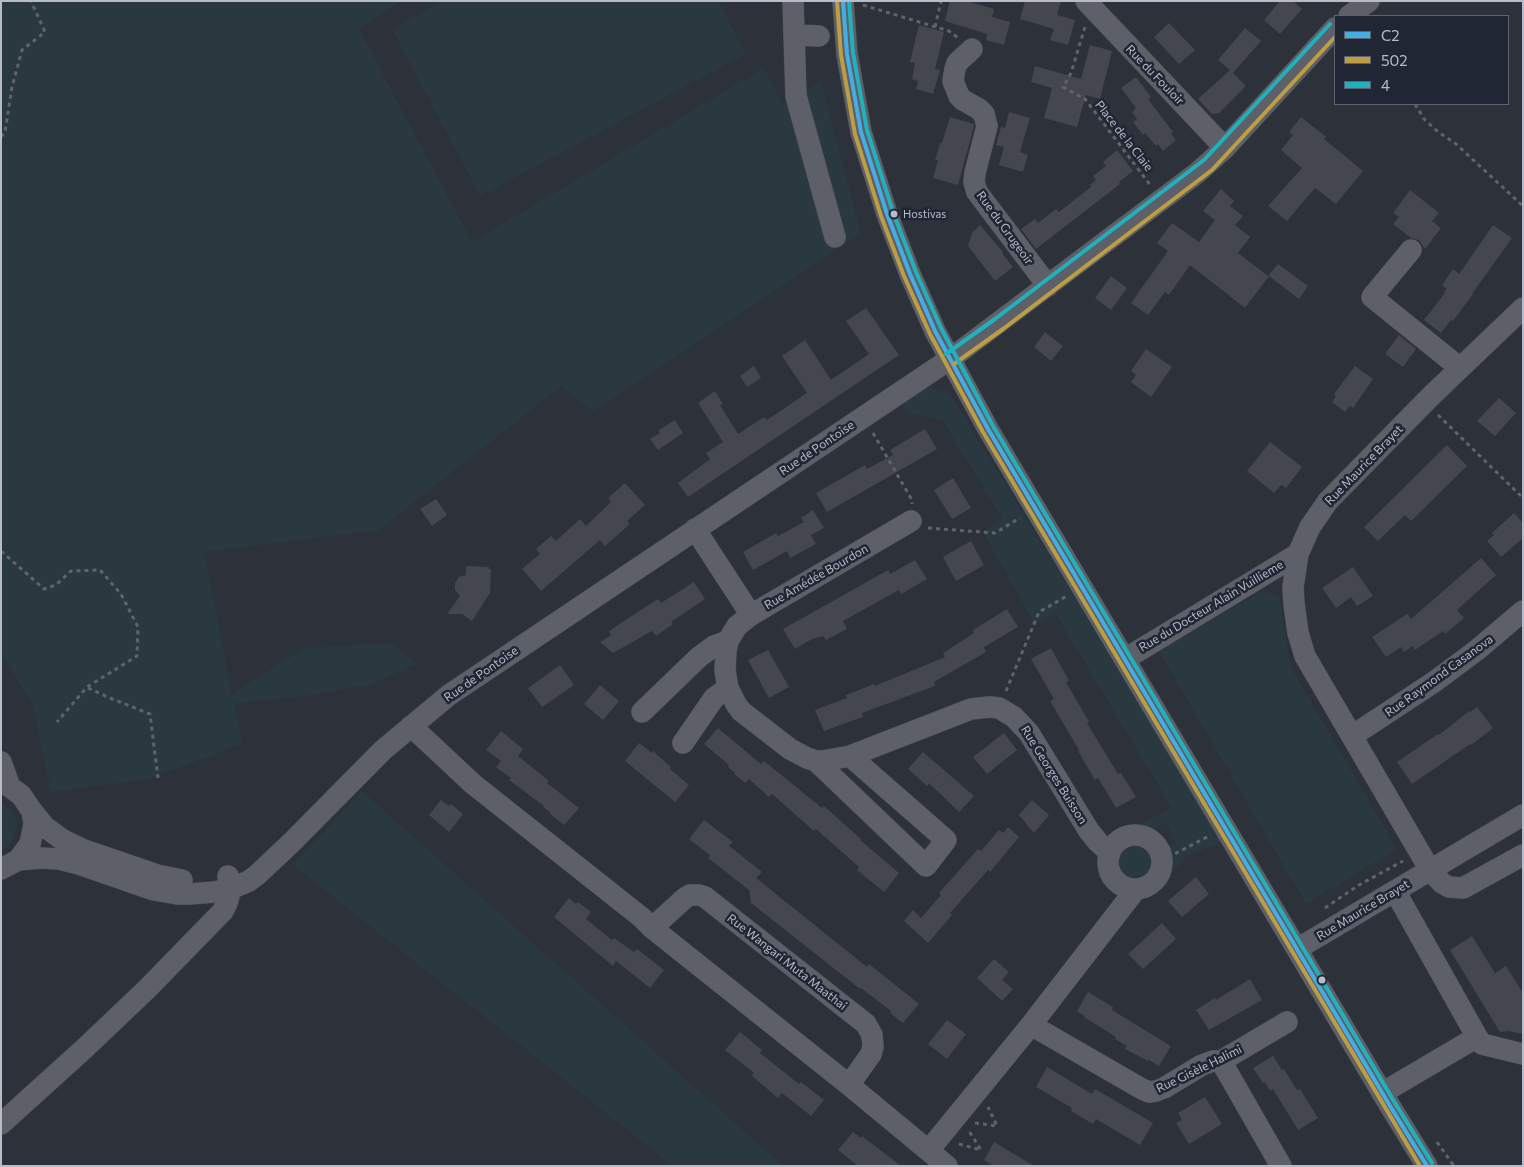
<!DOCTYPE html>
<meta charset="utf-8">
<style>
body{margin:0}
#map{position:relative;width:1524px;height:1167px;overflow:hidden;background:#2d313a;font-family:Commissioner,sans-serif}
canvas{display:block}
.frame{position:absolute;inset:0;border:2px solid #b8bcc9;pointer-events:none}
.legend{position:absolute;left:1334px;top:15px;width:175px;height:90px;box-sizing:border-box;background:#202634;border:1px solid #5d6270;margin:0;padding:6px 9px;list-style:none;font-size:15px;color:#b8bcc9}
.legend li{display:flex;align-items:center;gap:10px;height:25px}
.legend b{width:25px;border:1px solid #5d6270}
</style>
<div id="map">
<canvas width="1524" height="1167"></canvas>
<div class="frame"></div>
<ul class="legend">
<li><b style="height:6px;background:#44aee4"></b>C2</li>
<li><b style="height:6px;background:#be9e42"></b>502</li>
<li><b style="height:6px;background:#22b1bc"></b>4</li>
</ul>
</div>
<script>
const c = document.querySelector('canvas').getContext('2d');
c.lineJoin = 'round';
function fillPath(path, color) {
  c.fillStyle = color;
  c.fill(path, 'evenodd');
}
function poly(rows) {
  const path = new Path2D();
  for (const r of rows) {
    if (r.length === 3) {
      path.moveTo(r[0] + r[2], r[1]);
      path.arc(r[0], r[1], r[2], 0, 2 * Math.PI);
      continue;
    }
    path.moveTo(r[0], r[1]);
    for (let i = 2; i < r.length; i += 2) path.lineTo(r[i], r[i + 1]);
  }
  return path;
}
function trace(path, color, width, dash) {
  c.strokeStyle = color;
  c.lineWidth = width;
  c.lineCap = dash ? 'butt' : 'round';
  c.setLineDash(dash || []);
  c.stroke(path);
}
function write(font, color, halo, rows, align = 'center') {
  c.font = font + ' Commissioner,sans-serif';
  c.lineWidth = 5;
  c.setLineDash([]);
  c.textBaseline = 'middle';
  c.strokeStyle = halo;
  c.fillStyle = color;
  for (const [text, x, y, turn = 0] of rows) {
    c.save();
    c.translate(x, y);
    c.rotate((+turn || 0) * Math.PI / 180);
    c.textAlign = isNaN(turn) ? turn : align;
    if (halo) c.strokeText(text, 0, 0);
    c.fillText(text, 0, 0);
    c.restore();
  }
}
const green = poly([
 [1,1,401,1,359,29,472,242,764,68,782,104,821,81,861,234,592,411,561,386,379,530,204,552,232,695,304,648,392,643,417,664,368,685,304,696,234,703,242,744,149,779,51,792,33,706,1,652],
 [444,1,718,1,746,54,480,196,392,29],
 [927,386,950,394,1224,841,1187,856,1178,869,1170,863,1165,849,1175,843,1166,822,1149,831,1138,825,1172,808,1056,614,1034,623,983,532,1002,518,943,421,906,412,902,403],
 [1262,591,1279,596,1290,666,1397,849,1306,904,1159,651],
 [362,791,782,1165,782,1166,673,1166,293,865],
 [1,801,12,811,16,818,17,827,13,839,8,846,1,850],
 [1134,860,17]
]);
const building = poly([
 [950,1,967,1,994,9,992,17,1010,22,1004,45,986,40,987,34,945,21],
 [1025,1,1061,1,1057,15,1075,20,1068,45,1050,40,1054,29,1020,19],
 [1280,1,1293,1,1302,9,1280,34,1264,20],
 [1169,23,1195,50,1179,64,1154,37],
 [919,25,944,32,935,69,940,70,933,94,916,89,918,81,912,79,915,63,910,62],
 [1245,28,1261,41,1233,73,1232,72,1246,86,1219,113,1212,114,1198,99,1230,70,1218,60],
 [1090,45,1112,51,1100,99,1086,95,1077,127,1044,118,1052,88,1031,82,1035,66,1081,79],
 [1136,77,1151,97,1148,99,1173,132,1171,134,1176,140,1163,151,1158,144,1156,146,1145,133,1143,135,1133,122,1137,119,1132,112,1136,108,1121,88],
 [1009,112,1030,118,1020,152,1028,155,1023,172,999,165,1004,147,996,145,1001,127,1005,128],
 [950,117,974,124,974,126,958,185,933,178,938,160,935,160,940,143,942,143],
 [1301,117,1326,137,1324,139,1363,171,1336,204,1315,188,1287,221,1268,206,1302,168,1281,150,1293,135,1289,132],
 [1117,150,1133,171,1119,182,1120,184,1036,249,1021,229,1035,219,1038,223,1056,209,1059,212,1091,187,1090,185,1096,180,1093,176,1106,166,1103,162],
 [1221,189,1234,201,1230,206,1243,216,1235,225,1250,237,1238,253,1268,276,1278,264,1308,286,1299,299,1269,276,1245,308,1190,265,1169,295,1165,292,1148,315,1131,303,1168,251,1157,243,1172,223,1199,242,1215,220,1203,211],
 [1410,190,1439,213,1432,221,1441,228,1425,249,1419,240,1411,238,1393,224,1399,217,1393,213],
 [980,225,998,246,1003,252,1002,253,1013,267,995,281,968,246,972,233],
 [1493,225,1512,238,1472,294,1473,294,1453,321,1451,320,1441,333,1424,320,1445,293,1444,292,1447,289,1442,285,1453,269,1459,274],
 [1111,276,1127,288,1111,310,1095,298],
 [866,308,899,355,688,497,678,483,710,459,706,453,723,442,698,403,715,391,723,404,720,405,738,434,764,417,767,420,807,393,782,356,805,340,831,380,869,354,846,321],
 [1045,332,1063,346,1051,361,1034,347],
 [1399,335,1416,349,1403,367,1385,354],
 [1146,349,1172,367,1151,397,1131,382,1136,375,1131,371],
 [754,366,761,378,747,387,740,376],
 [1355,366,1373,379,1353,408,1350,406,1345,412,1332,402,1336,396,1334,394],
 [1499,398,1516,413,1495,436,1477,421],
 [675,420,683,433,658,450,650,439,660,433,659,430],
 [925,429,937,449,827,512,816,493,865,465,867,469,893,455,890,450],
 [1270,442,1302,467,1286,488,1281,485,1274,493,1247,471],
 [1447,445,1467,466,1411,521,1405,515,1378,541,1364,527],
 [953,478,971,508,952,519,934,490],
 [625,483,645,505,627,521,630,524,605,546,600,540,541,591,522,569,540,554,536,549,551,536,556,541,580,519,586,526,611,502,608,498],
 [436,499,447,515,432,526,420,509],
 [813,510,824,528,811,535,816,544,790,558,787,551,753,570,743,552,776,533,778,536,804,522,801,518],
 [1514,513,1523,523,1523,538,1501,557,1487,541,1494,535,1492,533],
 [971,541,984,565,956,581,943,557],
 [1481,558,1496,575,1457,610,1464,618,1445,634,1443,631,1415,650,1412,646,1404,652,1401,647,1386,657,1372,637,1407,614,1411,619],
 [915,560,927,579,901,594,899,590,843,621,847,629,826,640,823,636,812,639,795,649,783,629,888,570,890,574],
 [466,566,489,567,489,569,491,569,490,593,472,621,462,614,447,614,460,596,455,590,455,583,459,577,466,575],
 [1353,567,1373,596,1357,606,1351,597,1336,608,1322,588],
 [694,582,705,599,671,622,673,624,656,636,652,631,613,653,600,642,611,635,609,631,633,615,658,599,661,603],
 [1007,609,1018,627,984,647,986,652,934,682,935,686,862,713,863,717,824,731,815,710,847,698,846,695,874,684,875,686,945,657,943,653,974,633,973,630],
 [1051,648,1069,681,1066,682,1089,722,1087,723,1118,774,1121,773,1136,797,1116,808,1098,778,1095,780,1078,751,1079,750,1050,701,1054,699,1031,659],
 [768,650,789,687,769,698,748,660],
 [560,665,574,685,542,707,528,688],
 [600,685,619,701,603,720,584,704],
 [1477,707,1493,728,1471,745,1470,744,1412,784,1397,762,1438,734,1439,735,1469,711,1470,712],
 [718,728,761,764,764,761,822,808,824,806,861,839,860,840,899,873,884,892,857,870,859,867,816,829,814,831,772,794,769,797,749,779,745,783,734,774,735,773,728,767,729,765,704,744],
 [501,731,523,749,518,756,549,781,547,783,579,808,564,825,550,814,551,813,543,807,544,806,509,780,511,778,496,767,501,761,486,750],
 [1004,733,1017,750,987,774,973,757],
 [639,743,652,753,653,751,671,767,670,769,689,785,675,802,625,761],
 [923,752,974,796,959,812,929,783,927,786,908,769],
 [441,800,449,806,451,804,463,814,449,832,429,815],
 [1032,800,1049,815,1034,833,1019,815],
 [704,820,733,842,729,846,762,872,756,878,867,967,869,964,919,1004,903,1023,890,1013,891,1011,861,988,860,989,751,903,749,890,708,858,710,855,689,839],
 [1008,827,1019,837,990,872,988,870,950,913,952,915,928,943,904,921,913,910,921,918,941,895,939,893,978,849,981,851,999,830,1003,833],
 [1196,877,1209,894,1182,917,1168,901],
 [569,898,576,904,578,902,591,912,586,919,612,940,614,938,634,952,637,949,664,970,650,988,616,961,613,966,554,917],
 [1162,923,1176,939,1143,969,1128,954],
 [1472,936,1495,973,1506,966,1523,993,1523,1034,1508,1031,1500,1032,1450,950],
 [994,959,1009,972,1002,980,1013,989,1002,1001,977,978],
 [1250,979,1262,1000,1209,1030,1196,1010,1215,998,1216,1000],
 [1088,992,1113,1007,1112,1010,1171,1046,1159,1066,1149,1060,1148,1061,1125,1049,1127,1046,1115,1039,1116,1037,1084,1017,1085,1016,1077,1011],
 [947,1020,966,1034,947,1059,928,1044],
 [740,1032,762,1050,760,1053,799,1084,801,1082,824,1100,811,1116,782,1093,778,1098,752,1076,754,1073,725,1050],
 [1273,1056,1282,1070,1284,1069,1297,1090,1300,1089,1318,1118,1298,1130,1273,1089,1270,1091,1265,1082,1263,1083,1253,1068],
 [1047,1067,1092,1094,1095,1089,1153,1123,1140,1145,1096,1119,1093,1124,1071,1111,1072,1108,1036,1087],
 [1205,1097,1222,1124,1189,1144,1176,1123,1182,1120,1178,1113],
 [853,1132,861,1138,862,1136,901,1166,858,1166,838,1150],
 [994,1142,1034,1166,994,1166,984,1160]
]);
const path = poly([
 [863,5,949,31,958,38],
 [935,27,941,1],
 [1085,27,1071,73,1063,87,1085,99,1151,186],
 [1415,104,1424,119,1437,131,1456,144,1523,206],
 [1,137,5,132,12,87,22,50,45,32,31,1],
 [1438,415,1523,498],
 [873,433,912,500,912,504],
 [928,528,995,533,1020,518],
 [1,551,44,589,56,585,71,571,100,570,121,594,138,627,137,656,87,687,57,722],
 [88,688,110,698,150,714,158,778],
 [1006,691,1039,612,1067,596],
 [1161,861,1209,836],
 [1325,908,1359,885,1403,861],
 [975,1123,997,1126,988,1107],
 [1437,1142,1454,1166],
 [959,1144,981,1150,969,1131]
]);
const minor = poly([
 [793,1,796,96,835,237],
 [843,1,847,54,861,132,887,214,910,274,935,331,988,429,1390,1106,1427,1166],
 [1086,1,1225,148],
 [1349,16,1369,1],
 [794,35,819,36],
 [972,49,957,63,955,69,953,81,959,96,963,100,979,109,984,114,987,126,975,173,974,182,977,192,1048,286],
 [1411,250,1372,297,1460,368],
 [1523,308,1430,397,1328,501,1310,527,1298,554,1293,587,1294,604,1298,633,1305,656,1430,870,1442,883,1449,887,1463,888,1523,855],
 [911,521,751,615,737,626,728,641,726,651,725,671,728,688,736,704,741,711,790,749,807,758,816,761,823,761,850,756,971,709,990,707,999,708,1014,717,1029,733,1089,831,1098,842,1110,853],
 [695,529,751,615],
 [1125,659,1298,554],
 [642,712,699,657,714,646,728,641],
 [411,726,473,784,641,917,652,928,849,1085,947,1166],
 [1352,736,1434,682,1477,650,1523,611],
 [683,743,714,698,728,688],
 [816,761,926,866,946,840,850,756],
 [1,762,10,787],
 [1,783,10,787,21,795,32,811,45,827,63,840,84,850,157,875,182,880],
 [1135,862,27],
 [18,860,41,858,59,859,79,864,154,890,177,894,190,894,214,892,230,889,249,881,257,875,292,842,383,750,449,695,950,359,1197,173,1225,148,1335,28],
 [1,869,18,860,30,844,34,824,32,811],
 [1395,891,1477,1037,1482,1044,1523,1054],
 [652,928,685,898,690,895,699,895,705,897,866,1024,872,1035,873,1047,871,1054,849,1085],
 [1297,949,1523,815],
 [1031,1025,1142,1089,1149,1092,1156,1091,1164,1088,1202,1065,1213,1061,1221,1061,1287,1022],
 [1221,1061,1281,1166],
 [1382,1093,1477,1037],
 [1,1124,85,1048,147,989,223,911,227,903,229,896,228,876],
 [929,1150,1031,1025,1136,889]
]);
const bus1 = poly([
 [843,1,847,54,861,132,887,214,910,274,935,331,988,429,1390,1106,1427,1166]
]);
const bus2 = poly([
 [837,1,841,55,855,134,881,216,904,276,930,334,983,432,1420,1166],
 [954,364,1003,329,1212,170,1335,37]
]);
const bus3 = poly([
 [849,1,853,53,867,130,893,212,916,272,941,328,993,426,1395,1103,1432,1163],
 [946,354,995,319,1204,160,1330,24]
]);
const markers = [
 [894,214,4.5,"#b8bcc9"],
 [1322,980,4.5,"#b8bcc9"]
];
const busNames = [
 ["Hostivas",903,214]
];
const streetNames = [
 ["Rue du Fouloir",1155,75,46],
 ["Place de la Claie",1124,136,52],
 ["Rue du Grugeoir",1005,228,54],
 ["Rue de Pontoise",817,448,-34],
 ["Rue Maurice Brayet",1364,465,-46],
 ["Rue Amédée Bourdon",816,577,-30],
 ["Rue du Docteur Alain Vuillieme",1211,606,-31],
 ["Rue de Pontoise",481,674,-35],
 ["Rue Raymond Casanova",1439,676,-36],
 ["Rue Georges Buisson",1054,775,58],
 ["Rue Maurice Brayet",1363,910,-31],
 ["Rue Wangari Muta Maathai",787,962,38],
 ["Rue Gisèle Halimi",1199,1069,-26]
];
fillPath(green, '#2a393f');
fillPath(building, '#44474e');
trace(minor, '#4b4e54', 22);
trace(path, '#60646a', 3, [4, 4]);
trace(minor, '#5d6068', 21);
trace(bus1, '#44aee4', 4);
trace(bus2, '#be9e42', 4);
trace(bus3, '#22b1bc', 4);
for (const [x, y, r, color] of markers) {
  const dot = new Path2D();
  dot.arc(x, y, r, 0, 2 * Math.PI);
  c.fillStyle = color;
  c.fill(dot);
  trace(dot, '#202634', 2);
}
write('11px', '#b8bcc9', '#202634', busNames, 'left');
write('12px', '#b8bcc9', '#202634', streetNames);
</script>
